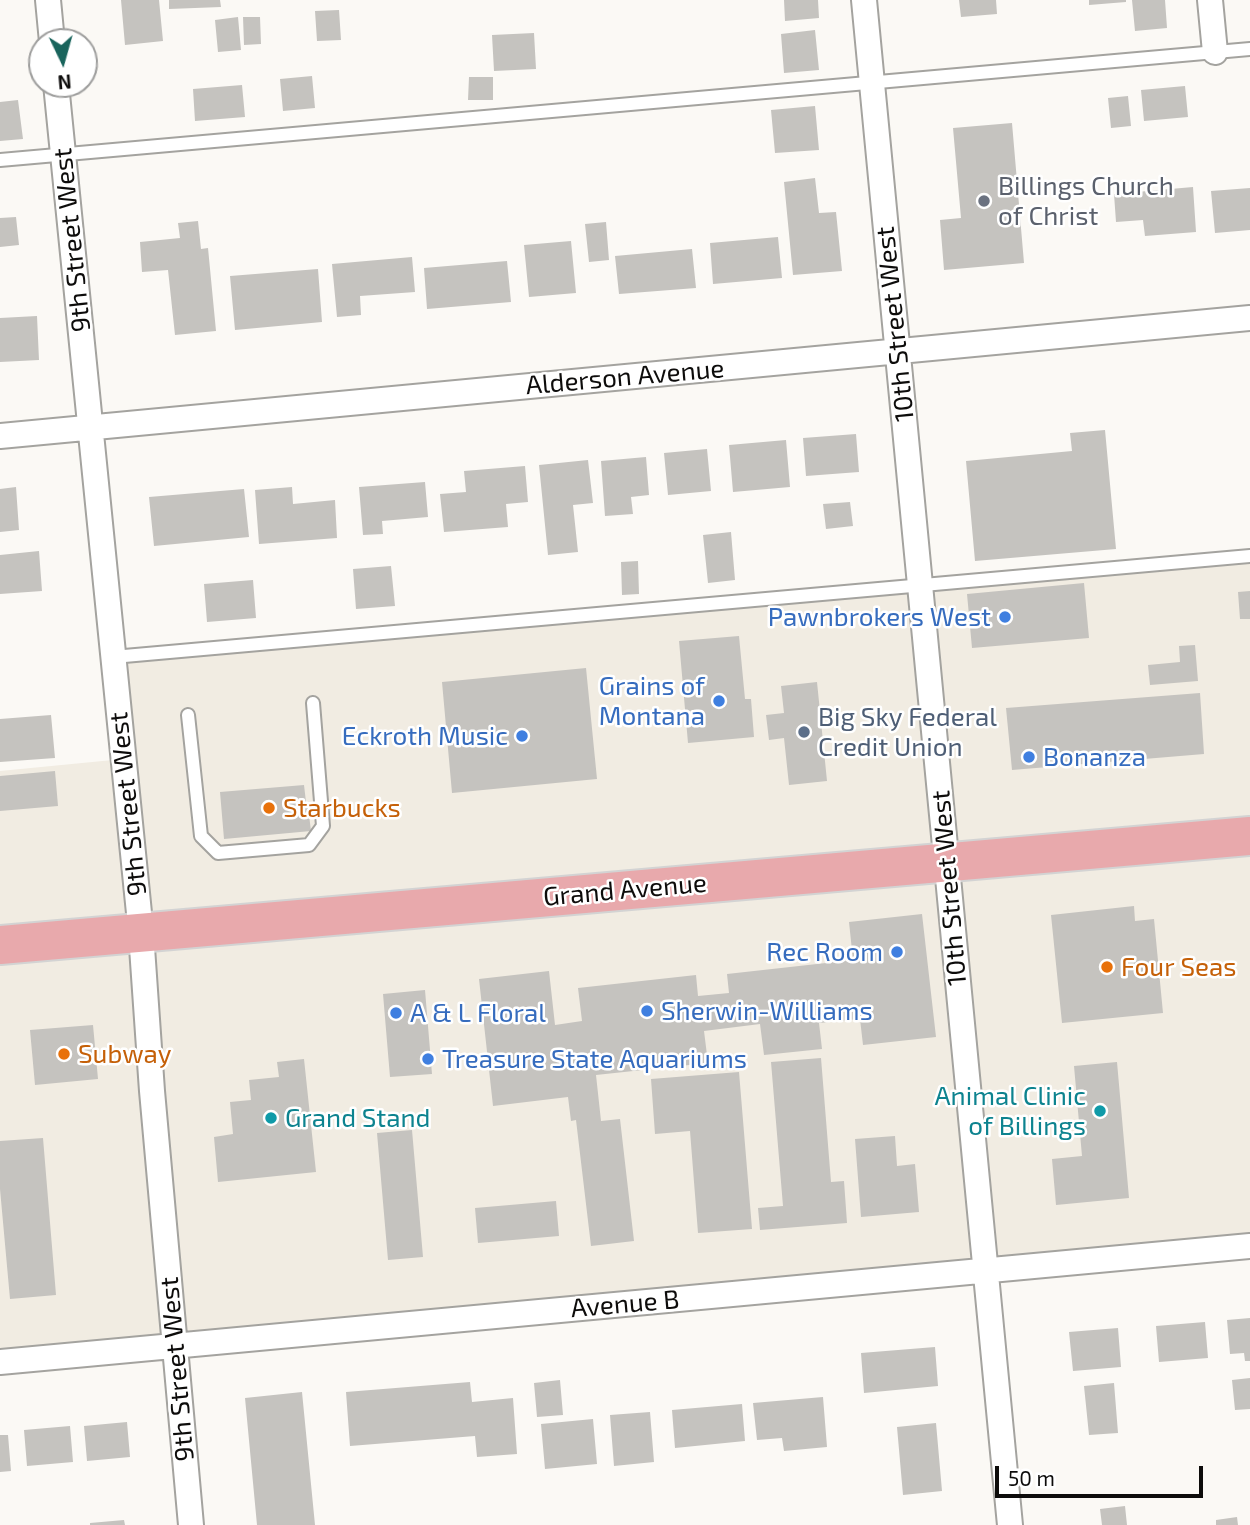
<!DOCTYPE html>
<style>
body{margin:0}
#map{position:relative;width:1250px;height:1525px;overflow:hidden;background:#fbf9f5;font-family:"Exo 2",sans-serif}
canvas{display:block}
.north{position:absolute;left:28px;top:28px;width:70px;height:70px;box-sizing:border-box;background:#fff;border:2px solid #9e9e9d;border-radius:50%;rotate:175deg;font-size:19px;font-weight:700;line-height:28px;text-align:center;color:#0d0c0b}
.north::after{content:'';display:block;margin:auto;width:24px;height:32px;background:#19645c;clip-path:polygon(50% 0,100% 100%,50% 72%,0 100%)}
.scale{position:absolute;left:995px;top:1466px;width:208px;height:32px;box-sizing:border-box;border:4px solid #0d0c0b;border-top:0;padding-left:9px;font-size:21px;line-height:24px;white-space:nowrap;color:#0d0c0b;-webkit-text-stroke:5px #fff;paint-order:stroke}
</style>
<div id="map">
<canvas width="1250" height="1525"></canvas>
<div class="north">N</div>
<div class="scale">50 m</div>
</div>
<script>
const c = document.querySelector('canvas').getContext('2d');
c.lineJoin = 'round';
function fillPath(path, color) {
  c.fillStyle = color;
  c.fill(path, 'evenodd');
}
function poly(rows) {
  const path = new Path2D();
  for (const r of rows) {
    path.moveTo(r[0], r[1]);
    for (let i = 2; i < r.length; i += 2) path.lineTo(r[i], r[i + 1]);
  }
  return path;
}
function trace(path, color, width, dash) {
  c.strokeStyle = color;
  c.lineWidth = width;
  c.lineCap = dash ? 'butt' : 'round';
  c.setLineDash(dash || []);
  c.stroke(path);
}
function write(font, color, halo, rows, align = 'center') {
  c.font = font + ' "Exo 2",sans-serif';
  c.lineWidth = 5;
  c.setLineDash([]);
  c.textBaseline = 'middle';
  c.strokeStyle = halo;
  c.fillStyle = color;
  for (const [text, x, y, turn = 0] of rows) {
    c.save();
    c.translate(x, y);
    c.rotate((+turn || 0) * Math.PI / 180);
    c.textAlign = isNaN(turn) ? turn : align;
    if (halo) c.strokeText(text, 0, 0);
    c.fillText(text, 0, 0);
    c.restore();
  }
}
const built = poly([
 [1250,553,1250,1246,0,1363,0,771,123,759,113,657]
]);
const building = poly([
 [121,0,159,0,163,41,125,45],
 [169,0,220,0,221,7,169,9],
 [784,0,818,0,819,18,785,21],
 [959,0,996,0,997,14,961,17],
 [1089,0,1126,0,1126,2,1089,5],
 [1132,0,1165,0,1167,28,1135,31],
 [339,10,341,40,317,41,315,11],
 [238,17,241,50,218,52,215,20],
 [243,17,260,17,261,44,244,45],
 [815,30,819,70,784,73,781,34],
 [534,33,536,69,494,71,492,35],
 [312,76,315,108,283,111,280,79],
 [469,77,493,77,493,100,468,100],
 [242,85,245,117,195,121,193,89],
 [1185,86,1188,117,1144,121,1141,90],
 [1128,96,1131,126,1111,128,1108,98],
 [18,100,23,139,0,141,0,102],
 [815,106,819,150,775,153,771,110],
 [1012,123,1024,263,944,270,940,220,961,218,953,128],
 [815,178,819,213,836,212,842,271,793,275,784,182],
 [1193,187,1196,232,1145,236,1143,220,1116,222,1114,194],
 [1250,188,1250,230,1215,233,1211,191],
 [16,217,19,245,0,247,0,218],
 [198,221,201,249,208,248,216,331,175,335,168,270,142,272,140,242,180,238,178,223],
 [606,222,609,260,589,262,585,224],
 [778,237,782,278,713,284,710,243],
 [571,241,576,293,529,297,524,245],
 [692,249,696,288,619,294,615,256],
 [412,257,415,292,360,296,361,315,337,317,332,264],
 [507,261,511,302,427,309,424,268],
 [318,269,322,322,235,330,230,276],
 [37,316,39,360,0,362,0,318],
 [1105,430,1116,549,975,561,966,461,1072,451,1070,433],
 [856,434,859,472,806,476,803,438],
 [786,440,790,487,733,492,729,445],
 [707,449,711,491,668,495,664,453],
 [646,457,649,495,631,497,633,514,605,516,601,461],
 [588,460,593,503,573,505,578,552,548,555,539,465],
 [525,466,528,502,506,504,508,527,444,532,440,494,466,492,464,471],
 [425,482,428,517,382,521,383,534,363,535,359,487],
 [16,487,19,530,0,532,0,489],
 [292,487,293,504,335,500,337,538,259,544,255,490],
 [244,489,249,537,154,546,149,497],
 [850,502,853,526,826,529,823,504],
 [731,532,735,580,708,583,703,535],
 [39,551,42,591,0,594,0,555],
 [638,561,639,594,622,595,621,562],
 [391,566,395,606,356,609,353,569],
 [253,580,256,618,207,622,204,584],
 [1084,583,1089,638,972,648,967,594],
 [1250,591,1250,619,1240,619,1238,592],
 [739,636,745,699,751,699,754,737,688,743,679,641],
 [1195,645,1198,681,1150,685,1148,665,1180,662,1179,646],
 [586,668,597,779,452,793,442,682],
 [817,682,827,781,789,785,784,738,769,740,766,715,784,713,781,686],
 [1200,693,1204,754,1012,770,1006,708],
 [51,715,55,758,0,762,0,719],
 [55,771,58,806,0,811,0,776],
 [304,785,306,802,316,802,317,814,309,815,311,831,224,839,220,792],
 [1134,906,1135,921,1154,919,1163,1013,1062,1023,1051,915],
 [922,914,936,1037,863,1045,860,1019,819,1023,822,1049,764,1055,760,1024,704,1031,708,1063,596,1075,601,1121,620,1119,634,1241,591,1246,576,1120,571,1121,568,1097,493,1106,479,979,549,971,555,1025,582,1021,578,988,696,975,698,996,729,993,727,974,853,960,849,922],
 [425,990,432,1074,390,1077,383,994],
 [93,1025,98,1079,35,1085,30,1030],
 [821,1058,831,1182,844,1181,847,1223,760,1230,758,1208,783,1206,771,1062],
 [304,1059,316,1172,218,1182,214,1137,233,1134,230,1102,251,1100,249,1080,279,1077,277,1062],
 [1117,1062,1129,1198,1056,1205,1052,1159,1082,1156,1074,1066],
 [739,1072,752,1229,698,1233,690,1131,655,1134,651,1079],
 [412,1130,423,1257,388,1260,377,1133],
 [895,1136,897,1166,915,1164,919,1212,861,1217,855,1139],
 [43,1138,56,1295,10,1299,0,1189,0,1141],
 [556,1201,559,1236,478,1243,475,1208],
 [1250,1318,1250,1361,1245,1361,1244,1353,1230,1354,1227,1320],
 [1205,1322,1208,1358,1159,1362,1156,1326],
 [1118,1328,1121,1367,1073,1371,1069,1332],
 [935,1347,938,1386,864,1393,861,1353],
 [1250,1378,1250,1409,1235,1410,1232,1380],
 [560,1380,563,1415,537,1417,534,1383],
 [470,1382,472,1402,513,1398,517,1454,477,1457,475,1436,350,1446,346,1392],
 [1114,1383,1118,1433,1089,1435,1084,1386],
 [302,1392,315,1525,257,1525,245,1398],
 [823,1397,827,1447,784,1451,782,1438,757,1440,753,1403],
 [742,1404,745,1441,675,1448,672,1410],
 [650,1412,654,1462,614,1466,610,1415],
 [593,1419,597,1464,545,1469,541,1424],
 [127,1422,130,1457,87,1461,84,1426],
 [936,1423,942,1491,903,1495,897,1427],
 [70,1426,73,1462,27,1466,24,1430],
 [0,1435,8,1435,11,1471,0,1472],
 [1125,1506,1127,1525,1102,1525,1100,1509],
 [1237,1517,1238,1525,1216,1525,1216,1520],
 [124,1520,125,1525,90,1525,90,1523]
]);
const service = poly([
 [0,160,1250,49],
 [113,657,1250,556],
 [188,715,201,836,218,853,309,845,323,826,313,703]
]);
const minor = poly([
 [48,0,52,42],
 [864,0,1010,1525],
 [1210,0,1215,52],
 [56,84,141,933,152,1091,191,1525],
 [0,436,1250,318],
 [0,1362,1250,1246]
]);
const primary = poly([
 [0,945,1250,836]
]);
const markers = [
 [984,201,7,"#6b7280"],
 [1005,617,7,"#3f7fe0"],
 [719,701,7,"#3f7fe0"],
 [804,732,7,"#5c6f8a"],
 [522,736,7,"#3f7fe0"],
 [1029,757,7,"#3f7fe0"],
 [269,808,7,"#e8710a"],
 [897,952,7,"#3f7fe0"],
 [1107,967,7,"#e8710a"],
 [647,1011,7,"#3f7fe0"],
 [396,1013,7,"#3f7fe0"],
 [64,1054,7,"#e8710a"],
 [428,1059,7,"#3f7fe0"],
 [1100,1111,7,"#0f9aa8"],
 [271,1118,7,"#0f9aa8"]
];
const worshipNames = [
 ["Billings Church",998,186],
 ["of Christ",998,216]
];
const streetNames = [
 ["9th Street West",72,240,-96],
 ["10th Street West",895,324,-96],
 ["Alderson Avenue",625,377,-5],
 ["9th Street West",128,804,-96],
 ["10th Street West",949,888,-95],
 ["Grand Avenue",625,890,-5],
 ["Avenue B",625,1304,-5],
 ["9th Street West",177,1369,-95]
];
const shopNames = [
 ["Pawnbrokers West",991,617],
 ["Grains of",705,686],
 ["Montana",705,716],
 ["Eckroth Music",508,736],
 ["Bonanza",1043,757,"left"],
 ["Rec Room",883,952],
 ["Sherwin-Williams",661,1011,"left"],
 ["A & L Floral",410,1013,"left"],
 ["Treasure State Aquariums",442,1059,"left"]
];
const serviceNames = [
 ["Big Sky Federal",818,717],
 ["Credit Union",818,747]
];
const foodNames = [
 ["Starbucks",283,808],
 ["Four Seas",1121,967],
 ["Subway",78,1054]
];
const cultureNames = [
 ["Animal Clinic",1086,1096],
 ["of Billings",1086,1126],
 ["Grand Stand",285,1118,"left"]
];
fillPath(built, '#f1ece2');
fillPath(building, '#c5c3bf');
trace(service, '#a4a39f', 16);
trace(minor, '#a4a39f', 28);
trace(primary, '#d3d3d3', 42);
trace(service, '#fff', 12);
trace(minor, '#fff', 24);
trace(primary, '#e8a9ac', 38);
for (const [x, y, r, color] of markers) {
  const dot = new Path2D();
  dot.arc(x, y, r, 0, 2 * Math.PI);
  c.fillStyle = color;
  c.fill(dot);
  trace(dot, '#fff', 2.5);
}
write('26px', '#5b616d', '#fff', worshipNames, 'left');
write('26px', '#0d0c0b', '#fff', streetNames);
write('26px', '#366cbe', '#fff', shopNames, 'right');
write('26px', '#4e5e75', '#fff', serviceNames, 'left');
write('26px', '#c56008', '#fff', foodNames, 'left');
write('26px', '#0d838f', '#fff', cultureNames, 'right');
</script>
